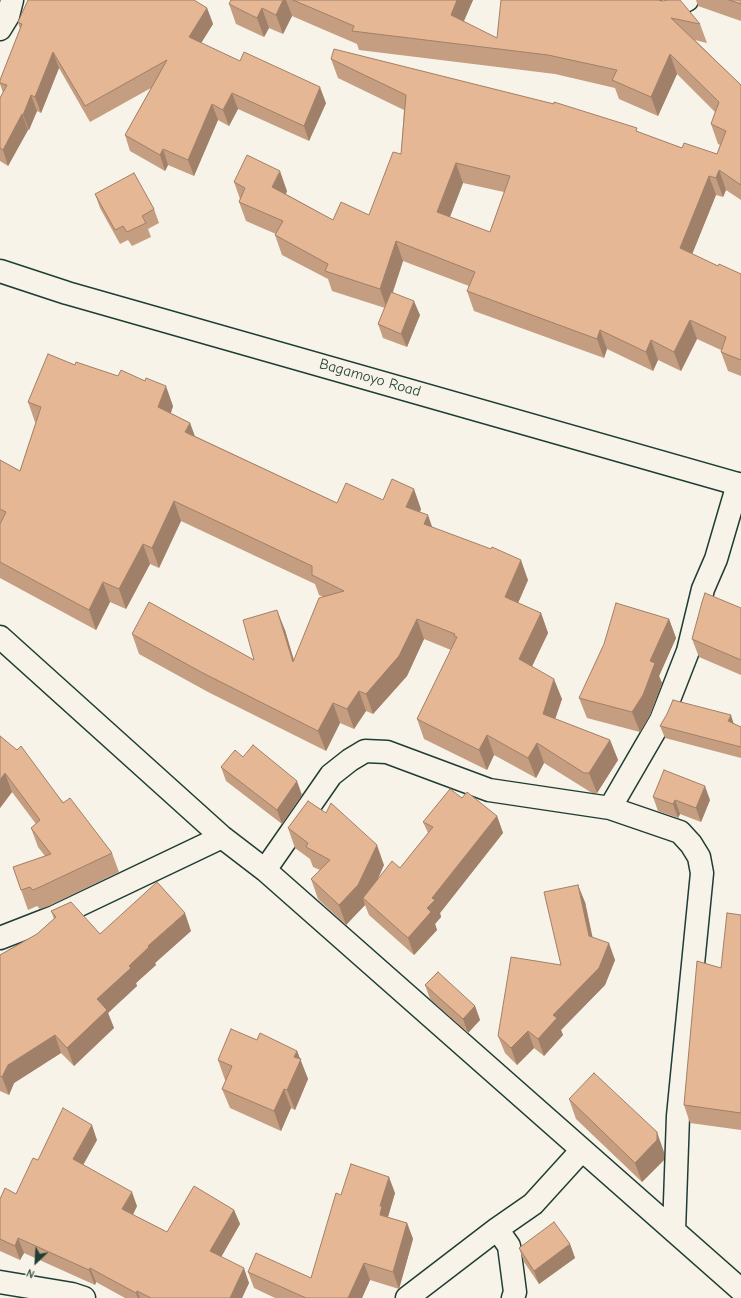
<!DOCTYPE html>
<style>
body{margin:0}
#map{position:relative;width:741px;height:1298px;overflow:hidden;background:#f7f3e8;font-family:"Comic Neue",sans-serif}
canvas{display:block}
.north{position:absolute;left:16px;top:1242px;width:40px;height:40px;-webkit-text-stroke:3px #f7f3e8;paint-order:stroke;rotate:205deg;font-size:11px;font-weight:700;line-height:16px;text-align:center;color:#1f3d34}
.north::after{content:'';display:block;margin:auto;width:14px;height:18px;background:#1f3d34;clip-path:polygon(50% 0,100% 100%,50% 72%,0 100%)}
</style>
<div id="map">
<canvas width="741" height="1298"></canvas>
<div class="north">N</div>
</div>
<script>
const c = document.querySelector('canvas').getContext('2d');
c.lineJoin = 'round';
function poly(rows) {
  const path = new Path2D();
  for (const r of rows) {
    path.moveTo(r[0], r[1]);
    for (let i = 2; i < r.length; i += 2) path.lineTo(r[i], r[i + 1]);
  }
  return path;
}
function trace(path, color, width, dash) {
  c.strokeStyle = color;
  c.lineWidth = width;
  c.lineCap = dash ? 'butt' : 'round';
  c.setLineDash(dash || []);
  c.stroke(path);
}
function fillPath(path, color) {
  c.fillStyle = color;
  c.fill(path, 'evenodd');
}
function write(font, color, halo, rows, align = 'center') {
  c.font = font + ' "Comic Neue",sans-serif';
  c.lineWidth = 3;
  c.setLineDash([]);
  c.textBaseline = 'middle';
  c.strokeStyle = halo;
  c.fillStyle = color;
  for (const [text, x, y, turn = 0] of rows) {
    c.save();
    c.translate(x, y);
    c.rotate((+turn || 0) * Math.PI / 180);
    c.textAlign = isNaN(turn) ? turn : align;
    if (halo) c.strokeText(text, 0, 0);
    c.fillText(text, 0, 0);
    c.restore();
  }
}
const minor = poly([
 [670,8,687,0],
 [0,29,8,16,12,0],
 [0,637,222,837,265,870,741,1290],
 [610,808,661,720,688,651,703,589,716,559,738,484],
 [265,870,331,775,350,760,365,751,387,752,489,790,610,808,680,832,691,844,699,857,702,873,678,1116,674,1231],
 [0,938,54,917,222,837],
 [497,1229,509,1246,515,1292,513,1298],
 [0,1282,72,1294,84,1298],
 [407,1298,497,1229,533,1204,582,1150]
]);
const highway = poly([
 [0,271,67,293,741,485]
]);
const wall = poly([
 [231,0,473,0,463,22,497,38,661,0,660,1,700,24,707,43,695,40,741,85,741,200,726,190,723,197,716,195,692,254,718,266,741,274,741,376,728,371,721,352,721,350,697,339,681,371,658,360,653,371,607,349,604,358,474,311,467,291,469,286,403,261,393,292,420,315,407,347,383,338,378,324,385,308,332,291,328,279,282,255,275,235,276,234,246,221,239,202,240,199,234,182,287,191,286,194,333,220,369,215,401,154,404,110,338,78,331,59,638,132,682,148,717,154,720,145,718,144,711,124,715,112,677,74,658,116,619,99,615,88,555,74,359,50,357,44,292,16,283,34,269,28,264,37,236,24,229,4],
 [463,183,504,192,490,232,450,217],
 [696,0,741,0,741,21,698,6],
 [207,8,213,24,201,43,326,103,309,141,238,109,229,126,218,120,194,176,168,165,165,171,130,151,125,135,151,88,90,122,59,68,41,113,37,111,29,130,28,130,8,166,0,161,0,98,3,93,0,84,0,80,20,29,18,22],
 [95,194,154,209,159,223,148,229,151,237,132,246,128,240,120,244,100,208],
 [28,402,173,406,171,413,190,423,195,436,337,503,383,500,421,509,420,512,432,527,528,580,518,603,541,613,548,633,532,666,562,699,555,719,610,740,618,760,597,793,592,793,544,763,536,778,494,755,487,770,424,739,417,719,451,650,424,639,407,676,373,714,366,711,354,729,340,723,326,751,208,692,139,654,132,634,254,660,285,630,294,660,323,597,319,595,315,584,181,521,159,568,150,564,126,609,110,602,96,630,0,578,0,460,20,471,36,422,35,422],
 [741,608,741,675,699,657,692,639],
 [669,619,676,638,659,676,662,683,650,715,640,732,587,718,579,698],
 [734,724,741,727,741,758,665,738,660,726],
 [0,736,112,853,119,872,49,906,40,909,37,906,28,910,13,867,45,856,38,847,31,828,36,824,12,792,0,808],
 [243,757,302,795,282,824,226,781,221,767],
 [653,797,710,800,701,822,680,814,678,818,658,811],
 [462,798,497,816,503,833,440,913,441,917,435,924,437,930,414,955,369,915,365,905,346,925,318,899,311,879,320,870,313,867,310,859,295,848,288,828,384,865,378,879,400,868,428,833,423,822],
 [585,902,592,937,615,960,605,985,561,1030,563,1035,544,1056,534,1048,517,1065,505,1053,498,1036,561,965],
 [51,911,100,934,191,931,155,963,156,965,136,983,137,986,108,1013,114,1028,74,1066,61,1053,14,1083,9,1095,0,1091,0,955,37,934,54,919],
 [741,915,741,1130,690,1123,684,1105,721,968],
 [425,985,475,1006,480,1020,468,1033,430,999],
 [257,1040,297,1051,308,1079,295,1110,291,1108,281,1131,230,1108,222,1089,226,1080,225,1080,218,1060],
 [569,1099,664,1152,664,1160,642,1182,576,1119],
 [97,1140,83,1165,137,1206,133,1215,167,1232,234,1210,240,1224,221,1257,249,1283,242,1298,125,1298,96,1282,95,1285,24,1253,20,1260,0,1251,0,1199,16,1194,38,1160],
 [395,1193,388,1217,407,1223,413,1239,399,1289,370,1280,362,1298,275,1298,254,1288,248,1272,311,1278,341,1195],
 [570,1244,575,1258,539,1284,524,1262,519,1248]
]);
const shadedWall = poly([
 [283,0,286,0,292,16,283,34,276,15],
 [457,0,473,0,458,35,451,15],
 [207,8,213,24,195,53,189,37],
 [262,8,269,28,264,37,257,18],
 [53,52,59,68,41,113,35,97],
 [670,54,677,74,658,116,651,97],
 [320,87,326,103,309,141,304,126],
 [232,93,238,109,229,126,223,110],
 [31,95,37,111,29,130,23,115],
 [212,104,218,120,194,176,188,160],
 [22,114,28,130,8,166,3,150],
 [163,149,168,165,165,171,160,155],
 [456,163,463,183,444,232,437,212],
 [719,170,726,190,723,197,716,178],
 [280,171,287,191,279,206,272,187],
 [709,176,716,195,687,267,680,248],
 [396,241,403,261,387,309,380,289],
 [414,301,420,315,407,347,401,334],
 [690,320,697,339,681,371,674,352],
 [600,330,607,349,604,358,597,339],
 [651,340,658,360,653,371,646,352],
 [166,386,173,406,166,427,158,407],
 [190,423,197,443,185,432],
 [414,489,421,509,413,527,406,507],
 [174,501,181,521,159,568,152,548],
 [428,515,435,535,424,524],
 [143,544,150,564,126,609,119,589],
 [521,560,528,580,512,617,505,597],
 [103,582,110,602,96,630,89,610],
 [277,610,285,630,300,682,293,662],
 [541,613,548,633,526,679,519,659],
 [417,619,424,639,407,676,373,714,366,694],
 [669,619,676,638,659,676,662,683,650,715,640,732,632,712,650,661],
 [554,679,562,699,550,734,543,714],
 [359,691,366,711,354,729,347,709],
 [333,703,340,723,326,751,318,731],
 [731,715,735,728,728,721],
 [487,735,494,755,487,770,479,750],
 [610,740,618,760,597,793,589,773],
 [537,743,544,763,536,778,528,758],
 [5,773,12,792,0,808,0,780],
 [297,781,302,795,282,824,277,810],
 [705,786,710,800,701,822,696,808],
 [675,800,680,814,678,818,673,804],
 [497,816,503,833,440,913,441,917,435,924,437,930,414,955,408,938,432,898],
 [377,845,384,865,367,902,363,898,365,905,346,925,339,905],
 [578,885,585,902,596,953,589,936],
 [185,913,191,931,155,963,156,965,136,983,137,986,108,1013,114,1028,74,1066,67,1048,97,999,148,946],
 [609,943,615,960,605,985,561,1030,563,1035,544,1056,538,1039,553,1015],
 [475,1006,480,1020,468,1033,463,1019],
 [528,1031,534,1048,517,1065,511,1048],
 [55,1035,61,1053,14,1083,9,1095,2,1077,8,1065],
 [297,1051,308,1079,295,1110,287,1090,294,1057],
 [284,1089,291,1108,281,1131,274,1111],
 [92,1125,97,1140,78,1174,73,1159],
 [657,1132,664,1152,664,1160,642,1182,635,1163],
 [389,1177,395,1193,387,1220,380,1215,380,1206],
 [132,1192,137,1206,128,1224,122,1209],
 [234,1210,240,1224,216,1266,210,1251],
 [407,1223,413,1239,399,1289,393,1272],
 [18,1238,24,1253,20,1260,15,1246],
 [570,1244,575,1258,539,1284,534,1271],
 [364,1263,370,1280,362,1298,348,1298],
 [90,1268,96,1282,95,1285,89,1270],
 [244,1268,249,1283,242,1298,230,1298],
 [137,1291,140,1298,138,1298,136,1293]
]);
const building = poly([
 [28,0,194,0,207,8,189,37,240,61,244,52,320,87,304,126,232,93,223,110,212,104,188,160,163,149,160,155,125,135,167,60,85,106,53,52,35,97,31,95,23,115,22,114,3,150,0,148,0,98,7,85,0,83,0,80,22,24,18,22,28,0],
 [231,0,283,0,276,15,262,8,257,18,229,4,231,0],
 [293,0,457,0,451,15,497,38,501,0,658,0,662,1,669,0,680,0,700,24,671,18,741,85,741,185,719,170,716,178,709,176,680,248,718,266,719,264,741,274,741,360,721,352,726,337,690,320,674,352,651,340,646,352,600,330,597,339,467,291,475,272,396,241,380,289,325,271,328,264,275,235,283,221,239,202,245,188,234,182,247,155,280,171,272,187,333,220,341,202,369,215,393,152,401,154,406,95,331,59,334,49,554,104,554,102,637,128,636,131,682,148,684,143,717,154,726,131,711,124,719,102,670,54,651,97,612,80,617,70,548,55,352,31,354,26,293,0],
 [456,163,510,176,490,232,437,212,456,163],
 [729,0,741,0,741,4,729,0],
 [134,173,154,209,142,216,146,223,127,232,123,226,115,230,95,194,134,173],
 [391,292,414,301,401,334,378,324,391,292],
 [48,354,75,365,76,362,118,376,121,370,145,381,146,378,166,386,158,407,190,423,185,432,337,503,346,483,383,500,392,479,414,489,406,507,428,515,424,524,491,549,492,547,521,560,505,597,541,613,519,659,554,679,543,714,610,740,589,773,584,773,537,743,528,758,487,735,479,750,417,719,457,637,454,636,455,634,417,619,399,656,366,694,359,691,347,709,333,703,318,731,201,672,132,634,149,602,254,660,243,620,277,610,293,662,319,598,344,591,312,575,312,566,174,501,152,548,143,544,119,589,103,582,89,610,0,562,0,524,6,512,0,509,0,460,20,471,41,407,28,402,48,354],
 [705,593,741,608,741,660,692,639,702,602,705,593],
 [616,603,669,619,650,661,655,663,643,695,632,712,579,698,604,644,616,603],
 [673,700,731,715,728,721,741,727,741,747,660,726,667,714,673,700],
 [0,736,17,750,21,746,63,803,70,798,112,853,42,886,33,890,30,887,21,890,13,867,51,854,31,828,40,820,5,773,0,780,0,736],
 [253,745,297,781,277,810,221,767,235,750,243,757,253,745],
 [664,770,705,786,696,808,675,800,673,804,653,797,664,770],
 [450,789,462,798,467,792,497,816,432,898,435,900,427,908,431,912,408,938,363,898,392,861,400,868,433,827,423,822,450,789],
 [308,801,326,813,331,803,377,845,358,885,339,905,311,879,330,860,306,847,308,843,288,828,308,801],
 [157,882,185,913,148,946,149,947,129,966,131,968,97,999,107,1010,67,1048,55,1035,8,1065,2,1077,0,1076,0,955,37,934,56,917,51,911,71,902,100,934,157,882],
 [578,885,589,936,609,943,599,968,553,1015,557,1018,538,1039,528,1031,511,1048,498,1036,511,957,561,965,544,892,578,885],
 [727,913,741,915,741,1113,684,1105,697,961,721,968,727,913],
 [438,972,475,1006,463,1019,425,985,438,972],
 [231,1029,257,1040,260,1033,297,1051,294,1057,301,1059,287,1090,284,1089,274,1111,222,1089,232,1066,218,1060,231,1029],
 [594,1073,657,1132,657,1140,635,1163,569,1099,594,1073],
 [63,1108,92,1125,73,1159,132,1192,122,1209,167,1232,194,1186,234,1210,210,1251,244,1268,230,1298,151,1298,137,1291,136,1293,90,1268,89,1270,18,1238,15,1246,0,1239,0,1199,5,1188,16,1194,33,1158,38,1160,63,1108],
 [351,1164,389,1177,380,1206,382,1206,380,1215,407,1223,393,1272,364,1263,348,1298,306,1298,248,1272,256,1253,311,1278,336,1193,341,1195,351,1164],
 [554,1222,570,1244,534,1271,519,1248,554,1222]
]);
const streetNames = [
 ["Bagamoyo Road",370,378,16]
];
trace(minor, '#1f3d34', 25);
trace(highway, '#1f3d34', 25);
trace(minor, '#f7f3e8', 22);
trace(highway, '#f7f3e8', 22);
fillPath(wall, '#c59d80');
fillPath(shadedWall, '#a08068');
fillPath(building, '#e5b795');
trace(building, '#a08068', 1);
write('15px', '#1f3d34', '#f7f3e8', streetNames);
</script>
